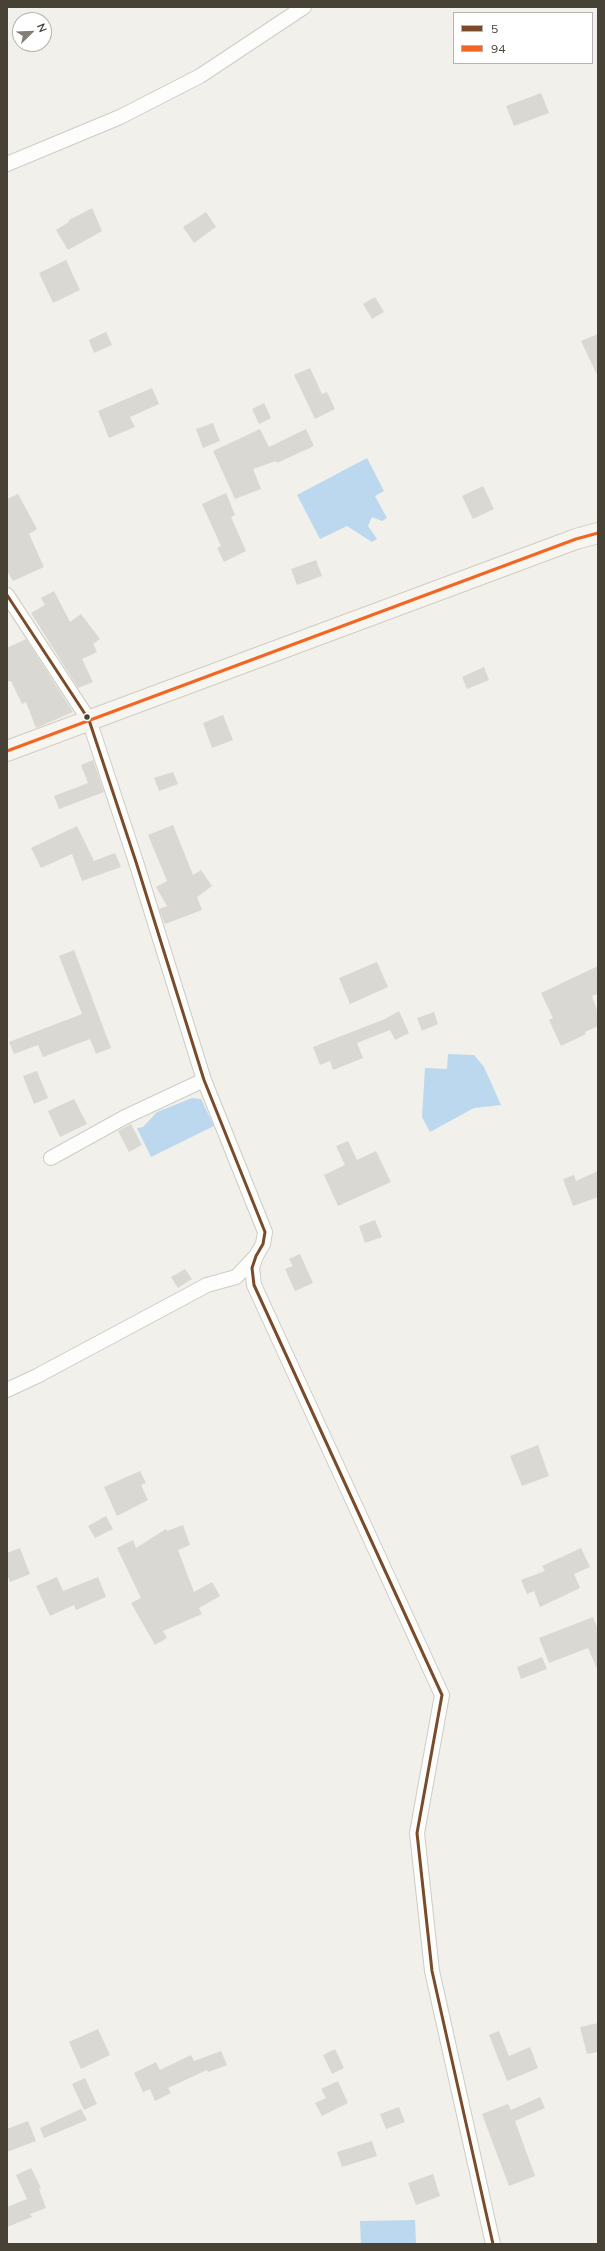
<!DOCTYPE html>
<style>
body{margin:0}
#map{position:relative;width:605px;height:2251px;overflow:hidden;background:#f1f0eb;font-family:Mulish,sans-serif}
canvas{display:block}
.frame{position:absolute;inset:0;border:8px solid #474136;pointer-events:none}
.legend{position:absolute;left:453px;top:12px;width:140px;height:52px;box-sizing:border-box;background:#fff;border:1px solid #b5b3af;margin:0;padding:5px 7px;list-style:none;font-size:12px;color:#474136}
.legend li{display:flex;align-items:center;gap:8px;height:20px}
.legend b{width:20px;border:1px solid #b5b3af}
.north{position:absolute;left:12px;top:12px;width:40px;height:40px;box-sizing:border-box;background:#fff;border:1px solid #b5b3af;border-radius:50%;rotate:67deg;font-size:11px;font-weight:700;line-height:16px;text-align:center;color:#474136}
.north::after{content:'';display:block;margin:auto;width:14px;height:18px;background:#827e75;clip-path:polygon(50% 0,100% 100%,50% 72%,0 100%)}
</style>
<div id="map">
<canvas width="605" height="2251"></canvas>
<div class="frame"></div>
<ul class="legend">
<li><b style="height:5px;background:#7a4b2a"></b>5</li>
<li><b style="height:5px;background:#f26522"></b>94</li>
</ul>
<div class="north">N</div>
</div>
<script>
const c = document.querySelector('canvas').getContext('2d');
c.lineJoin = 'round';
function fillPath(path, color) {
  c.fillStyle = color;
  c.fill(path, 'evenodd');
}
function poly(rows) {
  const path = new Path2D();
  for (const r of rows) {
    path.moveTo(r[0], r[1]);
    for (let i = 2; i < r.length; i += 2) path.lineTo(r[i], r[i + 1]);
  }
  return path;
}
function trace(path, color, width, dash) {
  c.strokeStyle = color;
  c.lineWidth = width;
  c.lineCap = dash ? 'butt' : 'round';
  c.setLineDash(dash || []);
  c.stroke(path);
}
const water = poly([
 [367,458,384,491,375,496,387,518,382,521,372,517,368,526,377,539,372,542,347,526,320,539,297,495],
 [448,1054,474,1055,484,1067,501,1105,474,1108,430,1132,422,1117,425,1068,447,1069],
 [192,1098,201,1099,214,1126,151,1157,137,1128,143,1127,157,1112],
 [415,2220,416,2244,361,2244,360,2221]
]);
const building = poly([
 [541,93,549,113,514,126,506,106],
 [92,208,102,231,68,250,56,230,69,222,69,220],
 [206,212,216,227,194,243,183,227],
 [66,260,80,290,53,303,39,273],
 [375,297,384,312,372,319,363,304],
 [106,332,112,345,94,353,89,340],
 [598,334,598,377,581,341],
 [310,368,322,394,327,392,335,409,315,419,294,375],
 [152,388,159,404,130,417,135,427,109,438,98,411],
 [264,403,271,418,259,424,252,409],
 [213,423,220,441,203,448,196,429],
 [260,429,269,447,306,429,314,446,277,463,276,461,253,469,261,489,235,499,213,451],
 [483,486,494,509,473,519,462,496],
 [226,493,235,515,231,517,246,551,224,562,217,548,221,546,202,504],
 [18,494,37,529,29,534,44,567,13,581,7,571,7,499],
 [316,560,322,576,297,585,291,569],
 [54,591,70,622,81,614,100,639,93,644,97,652,82,659,93,682,78,688,31,613,45,605,41,598],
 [26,639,73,712,36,728,26,702,22,704,11,681,7,682,7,648],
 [484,667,489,680,467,689,462,677],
 [223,715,233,740,212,748,203,723],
 [93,760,104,792,59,809,54,796,88,783,81,765],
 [173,772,178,784,159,791,154,778],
 [173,825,193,875,201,870,212,886,197,897,202,910,165,924,159,909,167,906,156,887,167,881,148,835],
 [77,826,94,861,115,853,121,867,82,881,72,854,41,868,31,848],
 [74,950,111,1048,96,1054,90,1039,43,1057,38,1045,14,1054,9,1042,82,1014,59,956],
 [377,962,388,987,350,1004,339,978],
 [598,966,598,994,592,996,598,1013,598,1026,585,1032,586,1034,561,1046,549,1020,553,1018,541,993],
 [399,1011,409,1033,395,1040,390,1030,357,1043,363,1058,333,1070,330,1061,320,1065,313,1047,385,1019],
 [434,1012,438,1024,422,1031,417,1018],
 [37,1071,48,1098,34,1104,23,1076],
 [74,1099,87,1124,60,1137,48,1111],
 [131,1124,142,1145,129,1152,118,1131],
 [348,1141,357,1160,376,1151,391,1182,338,1206,324,1175,345,1165,336,1146],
 [598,1171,598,1197,573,1206,563,1179,574,1175,576,1181],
 [375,1220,382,1237,365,1243,359,1226],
 [300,1254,313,1283,295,1291,285,1269,293,1266,289,1259],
 [185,1269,192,1279,178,1288,171,1277],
 [538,1445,549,1476,522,1486,510,1456],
 [140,1471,146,1483,141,1485,148,1500,117,1516,104,1487],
 [106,1516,113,1529,95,1538,88,1526],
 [183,1525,190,1545,178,1550,194,1592,212,1582,220,1596,199,1608,202,1614,163,1631,167,1638,155,1645,131,1603,141,1598,117,1548,133,1540,136,1548,166,1529,167,1531],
 [20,1548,30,1574,10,1582,7,1574,7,1553],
 [581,1548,590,1567,574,1574,580,1588,540,1607,534,1591,527,1594,521,1580,545,1571,542,1566],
 [57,1577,63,1591,98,1577,106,1597,76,1610,74,1605,50,1616,36,1586],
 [593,1617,598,1630,598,1671,588,1648,549,1663,539,1638],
 [542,1657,547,1669,521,1679,517,1667],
 [598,2023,598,2052,587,2054,580,2027],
 [98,2029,110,2055,81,2069,69,2042],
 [499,2031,509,2056,530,2047,538,2068,507,2081,489,2035],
 [335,2049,344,2068,332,2074,323,2055],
 [221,2051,227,2065,208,2072,207,2070,168,2088,171,2093,155,2101,150,2089,143,2092,134,2073,156,2062,160,2070,191,2055,194,2061],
 [85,2078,97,2104,84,2110,72,2084],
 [338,2081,348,2103,322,2116,315,2103,326,2098,321,2089],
 [540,2097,545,2108,515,2121,535,2176,509,2186,482,2114,508,2104,511,2110],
 [399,2107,405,2122,386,2129,380,2114],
 [81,2109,87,2120,44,2138,40,2128],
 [28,2121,36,2141,7,2152,7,2129],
 [372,2141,377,2156,342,2167,337,2152],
 [31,2168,41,2188,39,2189,46,2208,30,2214,32,2217,7,2227,7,2207,27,2199,16,2175],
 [433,2174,440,2196,416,2205,408,2183]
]);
const minor = poly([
 [7,164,120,117,200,76,304,7],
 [7,595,89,720,136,862,204,1080,265,1232,263,1244,256,1256,252,1268,254,1285,442,1695,417,1833,432,1971,493,2244],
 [51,1158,125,1117,204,1080],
 [7,1390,37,1376,207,1285,236,1277,256,1256]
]);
const secondary = poly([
 [7,751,576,539,598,533]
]);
const bus1 = poly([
 [7,595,89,720,136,862,204,1080,265,1232,263,1244,256,1256,252,1268,254,1285,442,1695,417,1833,432,1971,493,2244]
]);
const bus2 = poly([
 [7,751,576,539,598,533]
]);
const markers = [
 [87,717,3.5,"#474136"]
];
fillPath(water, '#bcd8ee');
fillPath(building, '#dad8d3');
trace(minor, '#cdccc7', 16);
trace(secondary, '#d0cdc2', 22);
trace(minor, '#fdfdfc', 14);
trace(secondary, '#f7f5ef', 20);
trace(bus1, '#7a4b2a', 3);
trace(bus2, '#f26522', 3);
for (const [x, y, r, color] of markers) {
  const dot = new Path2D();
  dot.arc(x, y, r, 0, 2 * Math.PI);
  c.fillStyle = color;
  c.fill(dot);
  trace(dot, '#fff', 1.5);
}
</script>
